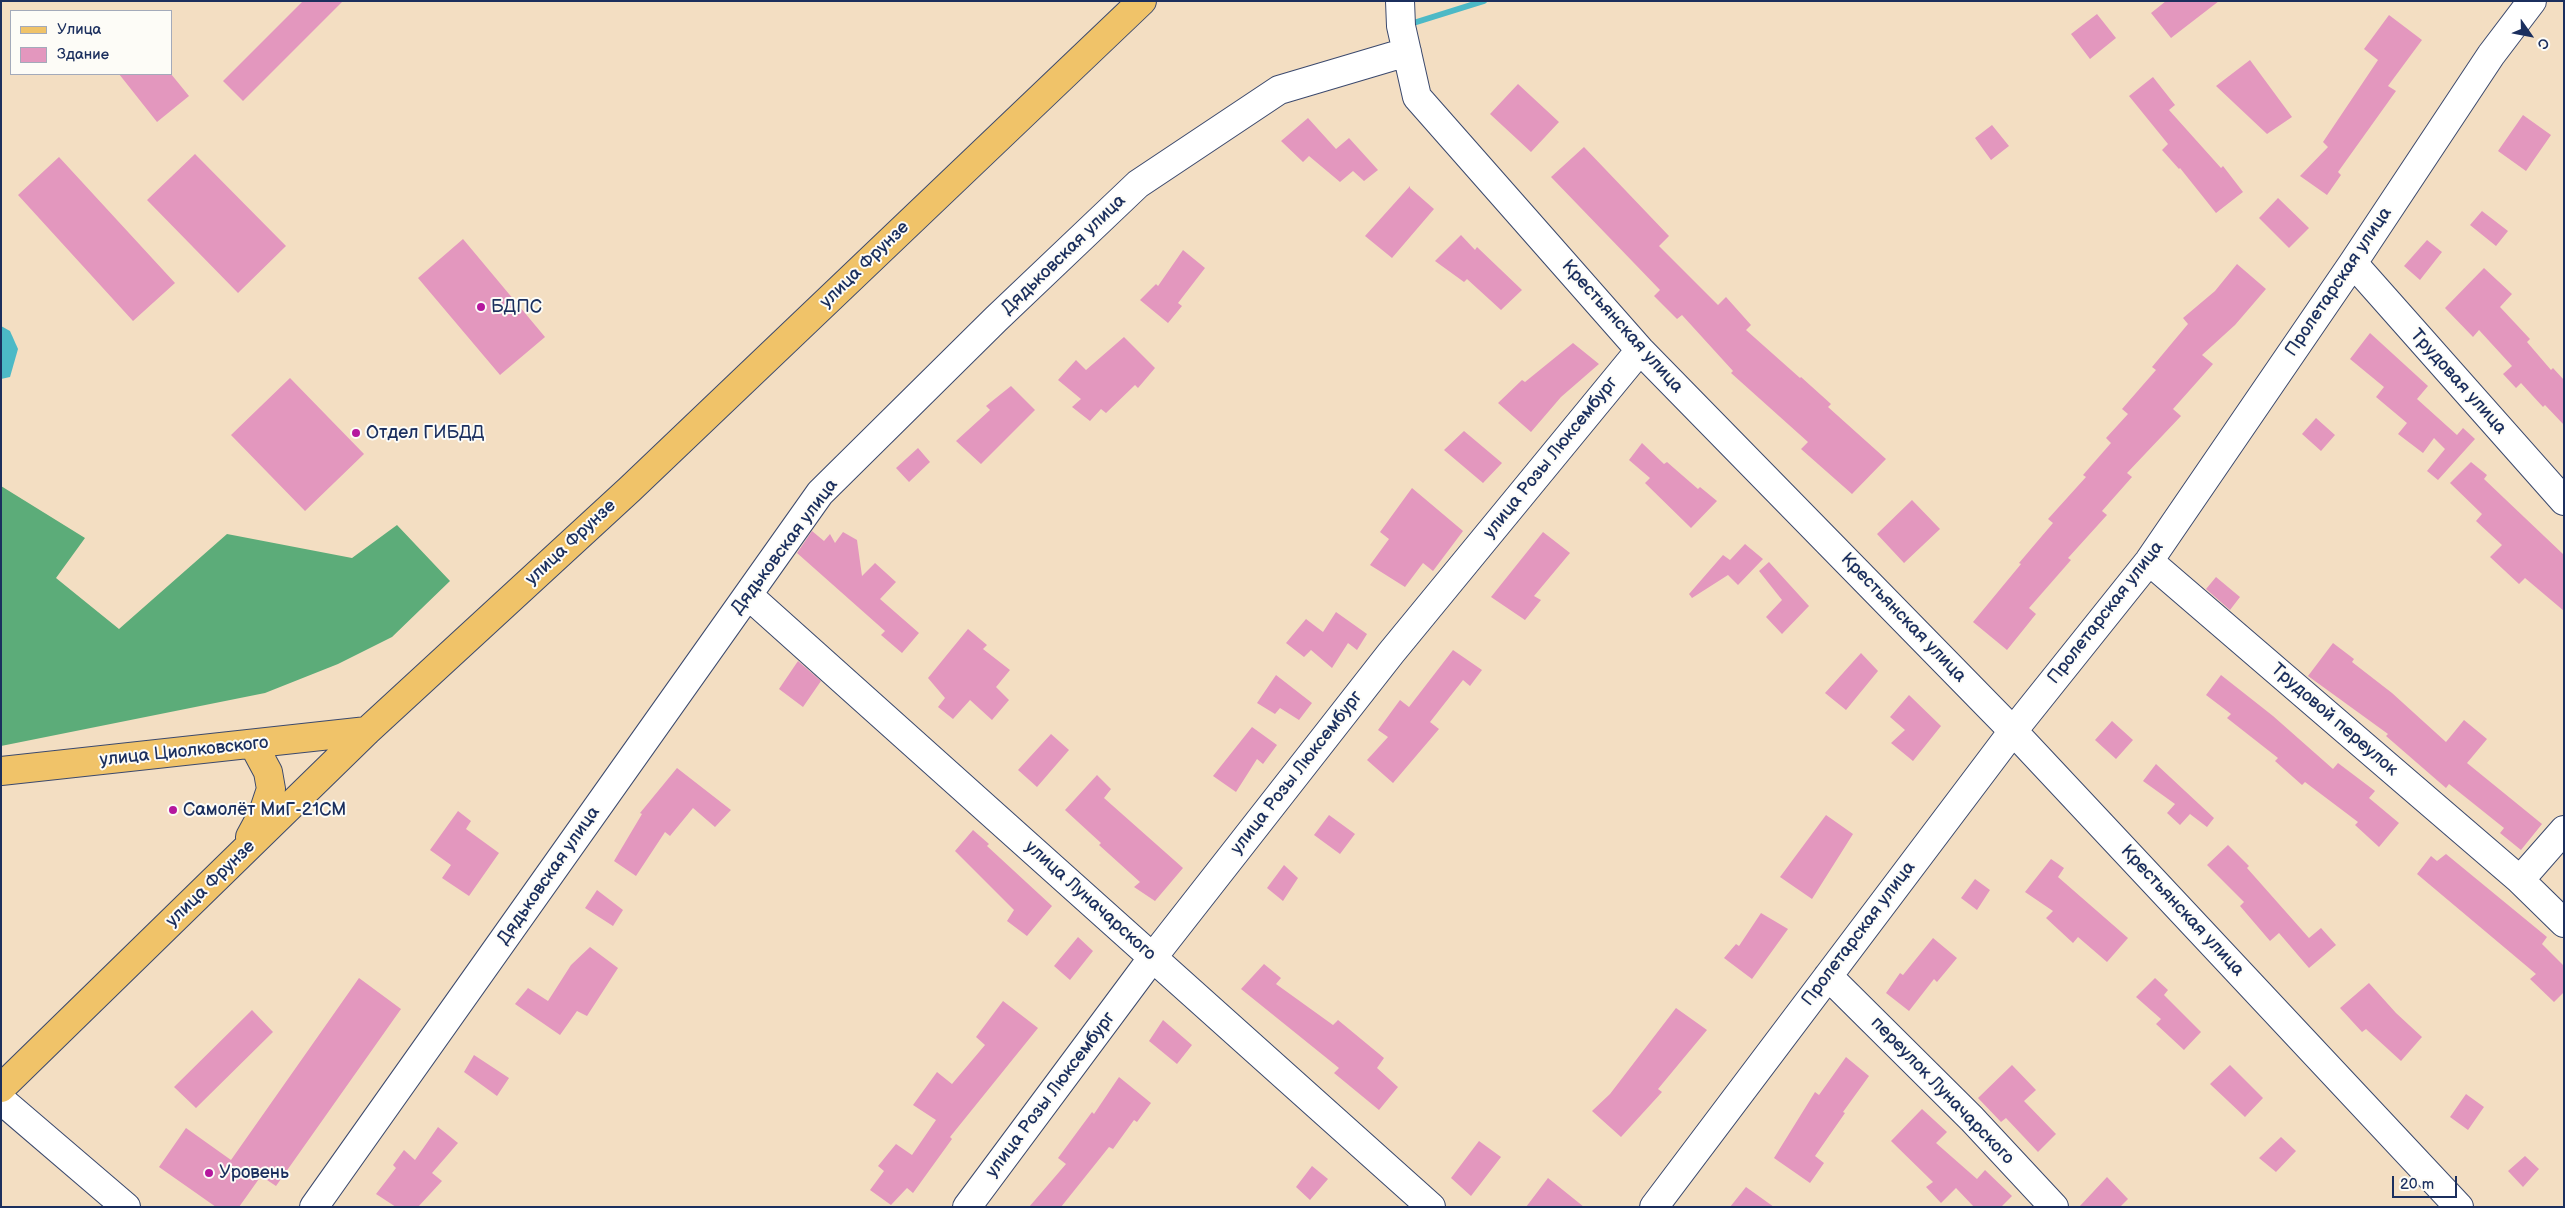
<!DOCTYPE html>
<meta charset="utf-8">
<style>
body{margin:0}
#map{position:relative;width:2565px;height:1208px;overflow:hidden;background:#f3dec2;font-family:"Balsamiq Sans",sans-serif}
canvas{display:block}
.frame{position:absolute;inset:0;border:2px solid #1b2f5e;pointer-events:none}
.legend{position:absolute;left:10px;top:10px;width:162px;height:65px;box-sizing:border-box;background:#fdfcf7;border:1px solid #a3aaba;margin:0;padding:6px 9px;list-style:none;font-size:15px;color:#1b2f5e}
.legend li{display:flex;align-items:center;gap:10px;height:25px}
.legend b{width:25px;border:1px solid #a3aaba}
.north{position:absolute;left:2505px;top:10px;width:50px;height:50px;-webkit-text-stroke:4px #fdfcf7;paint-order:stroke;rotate:123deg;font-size:14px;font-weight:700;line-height:20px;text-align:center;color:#1b2f5e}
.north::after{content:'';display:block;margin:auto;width:18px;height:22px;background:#1b2f5e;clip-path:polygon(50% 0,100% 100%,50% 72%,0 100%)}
.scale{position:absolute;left:2392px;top:1176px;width:65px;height:22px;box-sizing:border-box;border:2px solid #1b2f5e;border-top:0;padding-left:6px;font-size:15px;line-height:18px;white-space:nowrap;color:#1b2f5e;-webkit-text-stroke:4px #fdfcf7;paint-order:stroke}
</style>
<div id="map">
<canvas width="2565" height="1208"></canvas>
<div class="frame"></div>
<ul class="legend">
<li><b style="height:6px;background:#f0c369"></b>Улица</li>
<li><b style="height:14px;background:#e397be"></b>Здание</li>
</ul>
<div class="north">С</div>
<div class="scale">20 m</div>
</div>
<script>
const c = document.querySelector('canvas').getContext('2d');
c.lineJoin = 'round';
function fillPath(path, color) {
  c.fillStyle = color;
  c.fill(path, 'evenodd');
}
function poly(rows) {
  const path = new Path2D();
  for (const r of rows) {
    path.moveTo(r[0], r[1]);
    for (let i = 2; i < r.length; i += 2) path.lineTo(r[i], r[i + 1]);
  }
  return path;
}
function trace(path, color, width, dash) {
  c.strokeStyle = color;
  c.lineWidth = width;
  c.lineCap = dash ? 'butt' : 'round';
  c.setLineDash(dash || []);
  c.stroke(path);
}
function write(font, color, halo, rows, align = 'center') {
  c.font = font + ' "Balsamiq Sans",sans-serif';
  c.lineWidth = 4;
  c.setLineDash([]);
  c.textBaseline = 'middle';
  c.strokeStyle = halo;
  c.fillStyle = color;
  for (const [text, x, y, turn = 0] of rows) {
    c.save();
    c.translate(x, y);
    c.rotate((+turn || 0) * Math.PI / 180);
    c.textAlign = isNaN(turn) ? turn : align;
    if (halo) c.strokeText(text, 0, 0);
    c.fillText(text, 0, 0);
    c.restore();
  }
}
const forest = poly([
 [1,486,85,538,56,578,119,629,227,534,352,558,397,525,450,581,392,637,338,664,265,693,1,746]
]);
const water = poly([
 [1,326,10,331,18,349,10,377,1,379]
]);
const stream = poly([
 [1407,25,1484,1]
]);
const building = poly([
 [303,1,343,1,243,101,223,81],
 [2166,1,2219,1,2171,38,2151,13],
 [2097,14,2116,38,2090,59,2071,34],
 [2389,15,2422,40,2388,86,2396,91,2338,172,2341,175,2327,195,2300,176,2328,147,2323,142,2378,60,2364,49],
 [2250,60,2292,117,2267,134,2216,86],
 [119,74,171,74,189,96,157,122],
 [2153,77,2175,105,2169,110,2221,168,2223,166,2243,192,2216,213,2180,168,2179,169,2162,150,2168,144,2129,96],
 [1518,84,1559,122,1531,152,1490,114],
 [2523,115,2551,135,2526,171,2498,151],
 [1308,118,1336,149,1349,138,1378,170,1364,181,1353,171,1340,182,1309,156,1303,162,1281,141],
 [1992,125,2009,146,1991,160,1975,138],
 [1584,147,1669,236,1659,246,1718,305,1726,297,1751,325,1746,330,1800,378,1801,377,1831,404,1828,407,1886,459,1852,494,1801,449,1808,442,1731,373,1733,371,1682,315,1677,319,1654,296,1660,290,1551,177],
 [195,154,286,246,238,293,147,200],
 [59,157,175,283,133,321,18,195],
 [1410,186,1410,188,1434,209,1392,258,1365,236],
 [2278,198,2309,228,2289,248,2259,218],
 [2482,211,2508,231,2496,246,2470,225],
 [1461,235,1475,250,1477,247,1522,290,1501,310,1467,279,1464,282,1435,261],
 [463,239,545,337,500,375,418,278],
 [2427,240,2442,252,2420,280,2404,266],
 [1183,250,1205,268,1178,303,1182,306,1168,323,1140,300,1156,284,1158,286],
 [2237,264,2266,289,2235,325,2202,355,2213,364,2173,409,2181,416,2127,473,2132,477,2102,511,2107,515,2068,558,2071,560,2029,608,2036,614,2007,650,1973,622,2021,564,2019,563,2053,523,2048,519,2086,477,2083,475,2111,443,2106,438,2128,414,2122,409,2156,370,2152,367,2188,324,2183,318,2215,291],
 [2484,268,2512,294,2500,307,2530,339,2527,342,2551,370,2553,368,2564,380,2564,425,2545,405,2543,407,2521,383,2516,388,2503,374,2512,366,2479,330,2473,337,2445,308],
 [2370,333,2428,386,2417,399,2457,435,2463,428,2475,439,2438,480,2427,471,2445,449,2434,438,2423,453,2398,434,2407,423,2376,397,2384,387,2350,359],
 [1124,337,1155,368,1138,388,1135,385,1106,413,1101,409,1090,421,1072,407,1081,399,1058,380,1076,360,1086,370],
 [1573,343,1599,364,1561,397,1531,432,1498,403,1522,380,1525,382],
 [290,378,364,454,305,511,231,435],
 [1011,386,1035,410,981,464,956,441,990,410,986,406],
 [2316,418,2335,435,2321,451,2302,434],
 [1464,431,1502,463,1483,483,1444,450],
 [1642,443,1664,464,1667,462,1698,489,1700,487,1717,501,1691,528,1645,483,1650,478,1629,460],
 [918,448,930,462,909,482,896,468],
 [2471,462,2487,475,2484,479,2564,555,2564,611,2525,578,2519,584,2490,557,2502,545,2476,521,2482,514,2450,483],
 [1412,488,1463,531,1433,571,1423,563,1405,587,1370,565,1389,539,1380,532],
 [1912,500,1940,529,1904,563,1877,534],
 [812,531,824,541,830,534,835,543,843,532,857,540,862,576,875,563,896,582,880,599,919,633,902,653,881,635,885,631,797,553],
 [1543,532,1570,553,1534,596,1541,600,1525,620,1491,597],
 [1745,544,1763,559,1738,585,1728,575,1692,598,1689,594,1723,555,1730,560],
 [1769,562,1809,606,1782,634,1766,617,1782,600,1759,571],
 [2216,577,2240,597,2230,610,2206,589],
 [1336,612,1367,634,1357,650,1348,643,1332,668,1311,650,1304,657,1286,643,1306,619,1323,632],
 [968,629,987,645,983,649,1010,670,996,687,1009,700,992,720,970,700,953,719,938,707,945,698,928,678],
 [2333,643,2354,659,2352,662,2392,693,2446,742,2464,720,2487,739,2467,763,2542,824,2521,850,2500,833,2504,828,2449,784,2446,788,2386,736,2388,734,2308,676],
 [1453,650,1482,670,1470,686,1463,680,1430,722,1439,729,1393,783,1367,760,1388,737,1378,730,1400,700,1409,707],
 [1861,653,1878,671,1846,710,1825,693],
 [798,661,821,681,803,707,779,689],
 [1276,675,1312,703,1299,720,1280,708,1275,714,1257,703],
 [2221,675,2273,716,2333,769,2338,763,2375,791,2369,798,2399,823,2379,847,2355,825,2358,822,2305,782,2302,785,2275,761,2278,758,2227,718,2231,714,2206,695],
 [1909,695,1941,726,1913,761,1891,743,1905,730,1890,717],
 [2112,721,2133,740,2116,759,2095,740],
 [1252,727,1277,745,1263,764,1257,759,1236,792,1213,776],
 [1051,734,1069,750,1037,787,1018,770],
 [2156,764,2214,818,2207,827,2190,814,2180,825,2167,813,2175,804,2143,781],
 [677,768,731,810,715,827,693,808,670,836,665,832,636,876,614,861,642,814,640,813],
 [1097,775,1111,789,1104,798,1183,868,1155,901,1134,887,1140,882,1099,845,1101,843,1065,810],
 [458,811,471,821,466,829,499,853,469,896,442,878,451,865,430,850],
 [1329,815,1355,834,1340,854,1314,835],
 [1826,815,1853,834,1812,899,1780,877],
 [973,830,989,844,987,846,1052,906,1027,936,1007,921,1014,910,955,851],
 [2228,845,2249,866,2247,868,2309,938,2321,928,2336,945,2309,968,2279,933,2270,941,2240,906,2244,902,2207,865],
 [2446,854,2547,937,2542,944,2564,966,2564,992,2554,1002,2530,979,2536,974,2417,874,2431,856,2437,861],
 [2051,859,2064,868,2058,877,2128,938,2107,962,2078,937,2073,943,2046,918,2053,911,2025,892],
 [1284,865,1298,878,1283,901,1267,888],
 [1975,879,1990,890,1977,910,1961,898],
 [597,890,623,910,613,926,585,908],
 [1761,913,1788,929,1752,979,1724,958,1736,944,1739,946],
 [1078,937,1093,951,1070,980,1054,966],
 [1933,938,1957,958,1937,982,1934,979,1909,1011,1886,993,1900,973,1903,975],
 [590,947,618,968,587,1016,577,1011,560,1035,515,1004,528,988,548,1001,571,965],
 [1264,964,1281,978,1276,984,1333,1025,1338,1020,1384,1058,1377,1068,1398,1087,1379,1110,1334,1073,1339,1068,1241,989],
 [359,978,401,1009,276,1186,261,1176,239,1207,216,1207,159,1167,186,1128,231,1160],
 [2155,978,2168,990,2164,995,2201,1032,2184,1050,2156,1024,2161,1019,2136,997],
 [2369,983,2396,1013,2422,1037,2401,1061,2366,1029,2362,1032,2340,1008],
 [1003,1001,1038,1028,950,1137,952,1139,913,1193,907,1188,891,1205,870,1190,884,1171,878,1166,896,1144,912,1155,936,1120,913,1105,937,1072,952,1084,985,1045,976,1037],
 [1676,1008,1707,1030,1658,1089,1662,1092,1621,1137,1592,1111,1610,1094],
 [252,1010,273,1032,196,1108,174,1087],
 [1163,1020,1192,1045,1177,1064,1149,1041],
 [474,1055,509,1078,497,1096,464,1072],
 [1846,1057,1869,1076,1843,1112,1845,1113,1815,1156,1824,1163,1810,1183,1774,1158,1815,1092,1819,1095],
 [2012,1065,2036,1090,2024,1101,2056,1134,2038,1152,2006,1118,2001,1122,1978,1098],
 [2230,1065,2263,1098,2245,1117,2210,1084],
 [1119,1077,1151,1103,1137,1122,1134,1120,1113,1149,1109,1147,1061,1207,1029,1207,1066,1164,1058,1158,1092,1112,1094,1114],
 [2466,1094,2484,1107,2468,1130,2450,1117],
 [1922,1109,1947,1132,1936,1143,1977,1179,1985,1170,2012,1196,2001,1207,1974,1207,1956,1188,1941,1203,1926,1187,1933,1182,1891,1141],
 [438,1127,458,1143,432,1173,442,1181,418,1207,396,1207,376,1194,396,1168,393,1165,404,1150,415,1160],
 [2281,1137,2296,1151,2276,1172,2259,1158],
 [1479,1141,1501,1157,1471,1196,1451,1178],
 [2525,1156,2539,1169,2523,1187,2508,1171],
 [1312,1166,1328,1179,1310,1200,1296,1187],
 [2107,1177,2128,1199,2120,1207,2079,1207],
 [1548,1178,1584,1207,1526,1207],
 [1746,1187,1774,1207,1730,1207]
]);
const minor = poly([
 [1400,1,1401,26,1417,97,1640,350,2013,731,2459,1207],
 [2353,263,2564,501],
 [2149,561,2520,880,2564,830],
 [748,595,1431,1207],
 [2520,880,2564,923],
 [1828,976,1972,1119,2054,1207],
 [1,1100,126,1207],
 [314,1207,820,493,996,319,1138,184,1279,90,1407,52],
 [967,1207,1153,957,1391,653,1640,350],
 [1654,1207,2013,731,2149,561,2353,263,2491,55,2532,1]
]);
const major = poly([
 [1,771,367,731],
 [250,837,263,813,271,789,268,772,253,744],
 [1,1088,367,731,630,489,1142,1]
]);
const markers = [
 [481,307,5,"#b5179e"],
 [356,433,5,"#b5179e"],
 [173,810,5,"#b5179e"],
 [209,1173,5,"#b5179e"]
];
const streetNames = [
 ["Дядьковская улица",1064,255,-44],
 ["улица Фрунзе",865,265,-44],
 ["Пролетарская улица",2339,282,-56],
 ["Крестьянская улица",1622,327,48],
 ["Трудовая улица",2458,382,48],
 ["улица Розы Люксембург",1551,458,-51],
 ["улица Фрунзе",571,543,-43],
 ["Дядьковская улица",785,547,-53],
 ["Пролетарская улица",2106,613,-52],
 ["Крестьянская улица",1903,618,46],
 ["Трудовой переулок",2334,720,41],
 ["улица Циолковского",184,752,-6],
 ["улица Розы Люксембург",1297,773,-52],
 ["Дядьковская улица",549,876,-55],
 ["улица Фрунзе",211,884,-44],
 ["улица Луначарского",1090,901,42],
 ["Крестьянская улица",2182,911,47],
 ["Пролетарская улица",1859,934,-53],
 ["переулок Луначарского",1942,1091,46],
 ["улица Розы Люксембург",1051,1095,-53]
];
const poiNames = [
 ["БДПС",491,307],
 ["Отдел ГИБДД",366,433],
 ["Самолёт МиГ-21СМ",183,810],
 ["Уровень",219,1173]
];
fillPath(forest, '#5cac79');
fillPath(water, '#4cb9c6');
trace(stream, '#4cb9c6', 6);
fillPath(building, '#e397be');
trace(minor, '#3b496d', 30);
trace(major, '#3b496d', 30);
trace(minor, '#fff', 28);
trace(major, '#f0c369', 28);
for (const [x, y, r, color] of markers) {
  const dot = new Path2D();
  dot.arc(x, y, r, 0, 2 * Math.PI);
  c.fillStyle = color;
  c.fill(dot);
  trace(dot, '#fdfcf7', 2);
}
write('18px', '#1b2f5e', '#fdfcf7', streetNames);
write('18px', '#1b2f5e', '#fdfcf7', poiNames, 'left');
</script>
